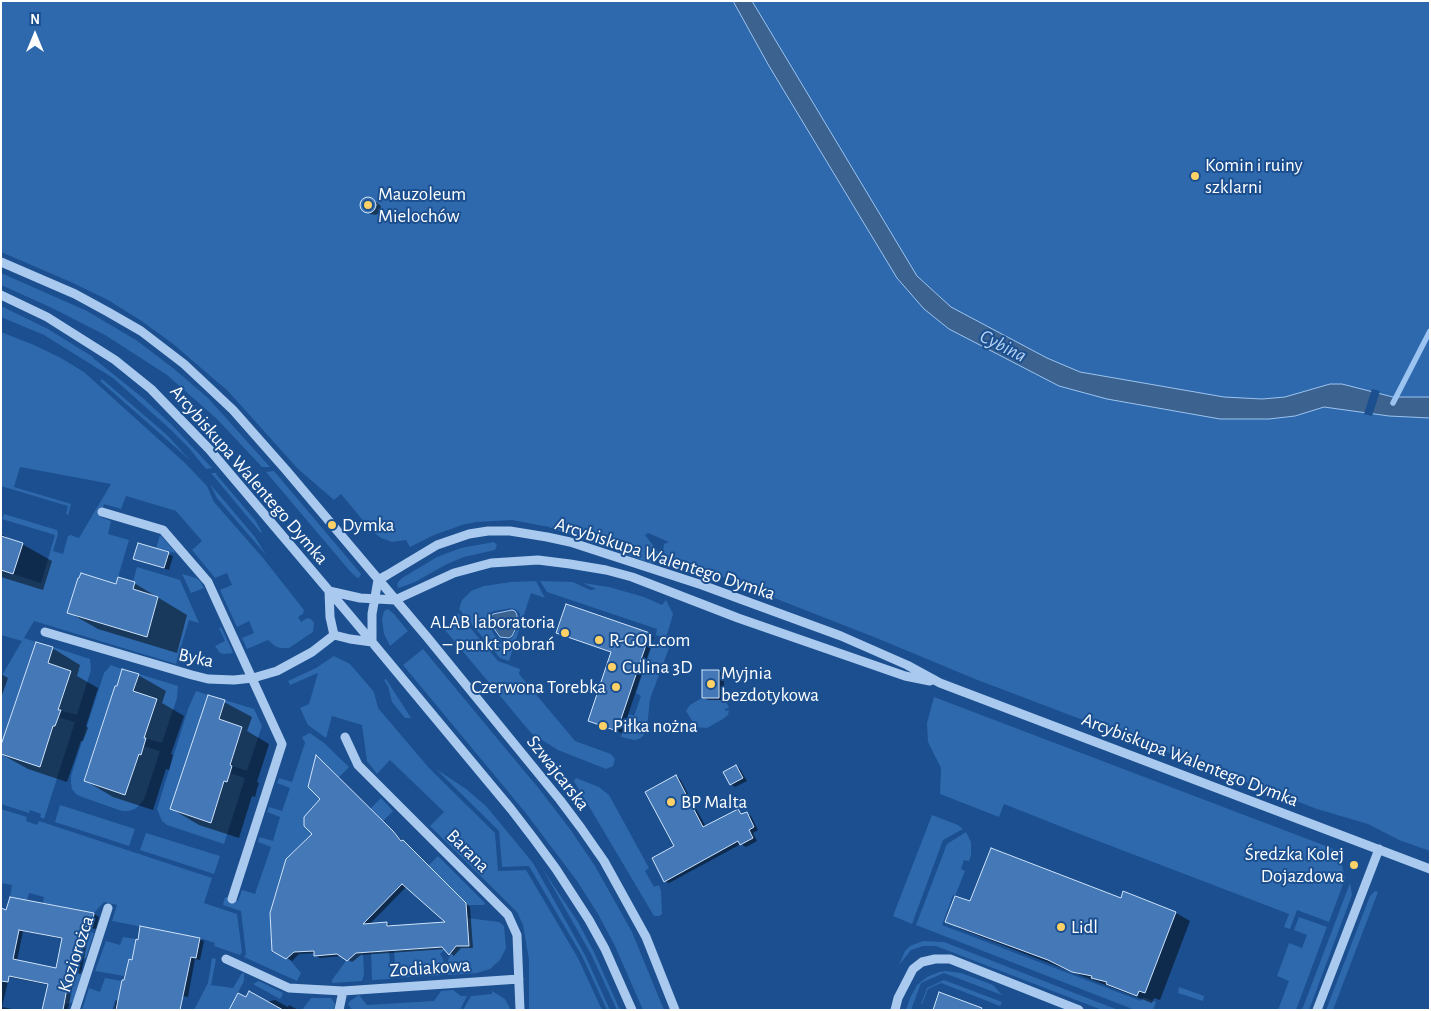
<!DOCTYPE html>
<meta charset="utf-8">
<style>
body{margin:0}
#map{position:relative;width:1431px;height:1011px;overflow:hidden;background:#1b4f8f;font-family:"Alegreya Sans",sans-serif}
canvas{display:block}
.frame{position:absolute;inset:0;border:2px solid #fff;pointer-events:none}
.north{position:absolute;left:10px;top:10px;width:50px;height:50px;-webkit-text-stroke:4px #1b4f8f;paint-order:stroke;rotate:0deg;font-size:14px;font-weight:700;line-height:20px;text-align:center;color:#fff}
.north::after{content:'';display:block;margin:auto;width:18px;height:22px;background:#fff;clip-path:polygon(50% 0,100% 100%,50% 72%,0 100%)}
</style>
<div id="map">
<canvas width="1431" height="1011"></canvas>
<div class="frame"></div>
<div class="north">N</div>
</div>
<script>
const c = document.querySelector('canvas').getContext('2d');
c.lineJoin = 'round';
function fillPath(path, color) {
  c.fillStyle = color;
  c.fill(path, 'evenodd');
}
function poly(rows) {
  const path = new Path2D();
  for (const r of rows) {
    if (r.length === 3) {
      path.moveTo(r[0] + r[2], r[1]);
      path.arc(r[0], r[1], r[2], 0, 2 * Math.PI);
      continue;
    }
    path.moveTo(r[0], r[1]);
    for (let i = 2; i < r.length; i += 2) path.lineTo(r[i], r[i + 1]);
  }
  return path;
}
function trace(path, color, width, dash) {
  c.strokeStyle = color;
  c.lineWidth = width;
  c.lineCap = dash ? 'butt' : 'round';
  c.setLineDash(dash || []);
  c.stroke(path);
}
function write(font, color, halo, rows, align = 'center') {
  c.font = font + ' "Alegreya Sans",sans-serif';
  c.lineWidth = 4;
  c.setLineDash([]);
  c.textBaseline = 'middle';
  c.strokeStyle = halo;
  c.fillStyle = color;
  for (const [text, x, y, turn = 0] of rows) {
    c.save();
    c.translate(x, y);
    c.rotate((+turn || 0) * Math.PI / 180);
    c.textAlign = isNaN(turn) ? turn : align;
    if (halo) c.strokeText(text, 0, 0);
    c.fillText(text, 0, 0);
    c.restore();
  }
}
const green = poly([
 [1,1,1430,1,1430,851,1399,840,1368,824,1317,809,975,679,874,637,769,596,735,581,668,559,663,551,664,544,669,542,648,533,645,535,662,557,656,555,653,564,549,527,512,520,476,522,462,525,434,535,410,547,406,540,392,542,381,538,371,530,341,494,334,500,298,469,228,391,172,343,140,320,108,300,73,283,1,252],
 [1,273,87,311,136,340,173,368,208,398,270,467,262,467,217,419,167,375,105,335,50,307,1,285],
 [1,306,48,329,93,357,93,358,143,398,173,426,212,468,206,469,189,448,170,429,113,378,44,335,1,317],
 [1,332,34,345,61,358,84,372,185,463,207,486,214,502,263,558,304,610,303,614,298,617,301,622,307,618,311,619,314,623,313,632,289,648,280,648,275,646,268,640,247,649,242,638,254,633,249,621,237,627,220,590,232,585,227,573,215,578,192,550,202,541,176,511,126,496,121,509,104,504,100,517,111,521,108,534,129,540,116,584,81,573,70,608,148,631,158,597,133,589,133,582,137,567,180,580,199,623,189,620,176,664,34,621,24,638,36,642,1,745,1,677,22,641,1,635,1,570,41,583,55,535,2,519,4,514,57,530,58,534,53,551,63,554,68,536,71,535,79,538,111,484,20,467,14,487,71,504,68,515,66,514,68,506,1,486],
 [102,379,167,435,190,460,100,381],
 [274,471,361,574,359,578,356,577,349,570,266,472],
 [211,473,217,473,216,474,255,520,262,532,261,533],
 [210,484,255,537,266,555,217,498],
 [160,535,162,537,176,553,156,548],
 [494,542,497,545,495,550,464,557,447,564,415,582,399,588,397,586,398,582,402,578,437,557,461,548],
 [182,574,196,578,200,581,204,588,191,593],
 [536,581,545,598,531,593,509,661,500,658,459,609,462,600,471,591,484,586,511,582],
 [512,608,517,610,520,614,519,627,511,639,502,640,495,636,487,622,489,613,494,611],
 [540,581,573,582,590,590,596,589,583,583,609,587,644,597,662,605,666,600,673,614,666,638,656,635,657,629,547,592],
 [388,609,394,614,408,631,390,646,384,634,382,620,384,611],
 [458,613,498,661,520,669,519,674,575,741,611,754,615,759,613,766,606,769,558,750,531,733,445,630,454,622],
 [221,627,232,650,233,653,224,654,220,653,215,646,225,641,219,628],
 [653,643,669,648,650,699,647,728,643,736,639,739,634,740,621,737,629,714,634,716,641,696,636,693],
 [53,647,90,659,91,670,77,715,58,710,71,671,48,663],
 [423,649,540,790,570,829,595,866,632,932,664,1010,643,1010,615,946,598,914,577,881,525,812,403,665],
 [334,656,350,664,374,692,378,708,429,768,495,833,498,871,526,870,578,958,602,1010,529,1010,529,960,523,925,517,912,430,826,444,812,390,760,377,774,367,761,362,725,332,716,326,738,308,725,300,708,309,704,318,673,290,685,288,681,316,668],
 [111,665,122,669,117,686,115,686,84,781,125,795,139,754,141,754,144,746,160,751,144,800,135,809,129,811,122,811,82,797,76,794,72,789,71,783,71,776,104,673],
 [139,674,178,686,177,698,162,743,144,738,133,691],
 [386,679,411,718,405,718,392,702,388,686,384,680],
 [196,691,208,695,170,809,211,823,224,781,227,782,230,773,245,778,224,844,167,825,162,821,157,809,188,709],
 [934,697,1339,851,1345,879,1329,922,1297,910,1290,929,1284,927,1289,914,1072,831,1004,804,999,817,940,794,941,768,928,742,927,723],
 [700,699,724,700,728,705,729,708,725,709,725,711,729,710,728,715,723,719,707,728,696,727,686,711,690,705],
 [225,700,254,709,262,726,247,771,230,765,242,727,219,719],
 [58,717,75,722,44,819,40,817,41,814,30,810,29,813,1,804,1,754,39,767,53,726,55,726],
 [310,733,324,743,349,767,338,778,338,776,316,755,321,799,304,817,304,826,312,834,286,859,297,881,281,875,270,913,272,953,281,953,284,958,288,958,290,960,301,973,297,981,244,957,246,954,241,911,223,905,225,897,238,901,242,890,255,894,271,847,258,842,259,837,273,841,280,817,267,812,269,807,282,811,290,788,277,783,279,778,292,782,305,743,302,737],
 [436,769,466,789,486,806,533,863,585,955,610,1010,607,1010,582,956,529,866,502,867,499,831],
 [576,778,599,787,609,795,649,868,645,871,654,887,659,885,661,891,662,914,659,916,654,916,574,781],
 [381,798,393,811,383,821,370,809],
 [60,805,135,829,129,846,55,822],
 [1,809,27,817,26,821,37,825,39,821,212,878,204,903,237,914,242,952,240,955,214,946,215,943,200,938,112,921,117,905,104,902,94,913,43,903,44,897,29,893,27,900,10,897,12,885,1,883],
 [932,815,958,825,963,829,943,840,912,924,893,916],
 [966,832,971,842,971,855,969,861,964,860,961,869,965,871,955,896,953,895,942,925,1141,1001,1143,997,1156,1002,1153,1010,1135,1010,916,925,947,844],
 [146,833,220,856,214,874,140,850],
 [438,856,485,903,484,905,466,905,466,903,428,866],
 [542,868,578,922,594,952,620,1010,617,1010,591,954],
 [1350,883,1352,895,1309,1010,1302,1010],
 [1375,891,1378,892,1333,1010,1326,1010,1370,896],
 [1299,917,1327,927,1296,1010,1278,1010,1289,981,1277,976,1289,943,1302,948,1307,935,1294,930],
 [467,918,499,922,504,926,506,948,500,960,490,969,477,973,448,975,448,960,454,947,469,945],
 [85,926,92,927,91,932,94,933,86,958,79,959],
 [123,937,136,939,132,960,129,959,124,976,95,971,106,941,120,945],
 [923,941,944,942,1118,1010,1102,1010,936,946,923,946,911,950,899,965,905,951,910,946],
 [444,947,444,950,440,954,443,959,444,975,396,978,394,951],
 [389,951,391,979,372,980,371,952],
 [363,953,364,975,362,981,332,983,332,980,351,954],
 [212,958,216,959,211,985,233,988,242,973,244,973,244,981,229,1010,194,1010,208,983],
 [77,967,80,969,83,975,73,1002,64,1005,70,971,76,972],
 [946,971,961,973,993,985,1002,995,944,973,921,983,911,1010,906,1010,910,998,917,985,927,977,939,972],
 [105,978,122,981,118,1000,115,1000,112,1010,82,1010,89,988,100,992],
 [944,980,1002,1002,1000,1006,941,983,928,989,922,1004,921,1004,927,988],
 [259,981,283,993,282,996,280,999,253,984],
 [1179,987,1204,996,1203,1001,1178,993],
 [453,990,461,996,467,996,460,1010,352,1010,348,1004,350,1001,359,995,367,1005,434,1001,441,991],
 [492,991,505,999,511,1010,463,1010,471,996,492,994],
 [311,998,331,998,335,1004,334,1010,302,1010]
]);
const water = poly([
 [733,1,752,1,917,276,951,307,1047,358,1080,372,1224,397,1262,399,1285,397,1330,384,1342,384,1393,397,1430,397,1430,418,1389,416,1324,407,1295,416,1269,419,1220,419,1107,399,1059,386,949,329,924,309,897,278,769,66,733,1],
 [512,610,515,611,517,615,516,628,512,636,509,638,500,637,490,623,491,616,493,614,512,610]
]);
const pier = poly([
 [1372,389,1380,391,1372,416,1364,414]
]);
const shadow = poly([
 [366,198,372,199,381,206,380,212,376,215,370,214,362,207,362,202],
 [1,534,13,541,22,544,52,561,43,590,1,577],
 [139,544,173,556,169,570,134,559],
 [134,583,187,615,177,653,98,629,68,612,116,586],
 [566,606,654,637,622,733,590,721,613,652,557,633],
 [52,648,80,665,77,676,98,688,86,726,88,728,83,741,81,741,67,782,28,769,1,754],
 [719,671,724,674,724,700,708,700,703,697],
 [1,674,8,678,1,698],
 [138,675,166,691,162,703,184,716,171,754,173,755,169,770,166,769,153,810,113,797,86,781],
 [224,702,252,717,247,731,269,744,257,782,259,783,257,789,255,797,252,796,239,838,199,825,172,809],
 [317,757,470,907,473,948,461,948,454,956,445,949,361,955,352,962,342,956,320,958,315,955,315,953,299,954,292,961,273,950,313,834,322,799],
 [407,886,448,923,391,926,387,923,369,925],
 [736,766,740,769,747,781,735,787,731,784],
 [676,776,680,779,706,827,738,810,743,814,747,813,751,816,758,830,753,833,757,841,746,847,741,844,669,883,665,881,676,846],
 [1124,893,1176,913,1190,921,1160,1000,1154,998,1152,1003,961,929,947,921,971,903,1121,900],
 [11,899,94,914,99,917,96,929,90,928,81,974,75,973,68,1010,44,1010,49,985,9,977,2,1007,17,1010,1,1010,1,912,7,911],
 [23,931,63,939,57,970,17,961],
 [199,939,204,941,200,960,195,959,188,997,167,993,163,1010,114,1010,116,1001,119,1001,132,961],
 [247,999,267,1002,275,1000,288,1007,289,1005,298,1010,230,1010]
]);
const stream = poly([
 [1393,403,1430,331]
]);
const building = poly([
 [368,205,8],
 [1,536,23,543,13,574,1,570,1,536],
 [138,543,169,552,164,568,133,559,138,543],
 [81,573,116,584,118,577,135,582,133,589,158,597,147,637,67,613,78,578,79,578,81,573],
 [566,604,650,633,617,731,588,721,611,652,556,633,566,604],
 [36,642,53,647,48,663,71,671,58,710,61,710,55,726,53,726,40,767,1,754,1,745,36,642],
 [122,669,139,674,133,691,157,699,144,738,146,738,141,755,139,754,125,795,84,781,115,686,117,686,122,669],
 [702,670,719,670,719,698,702,698,702,670],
 [208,695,225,700,219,719,242,727,230,765,232,766,227,782,224,781,211,823,170,809,208,695],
 [316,755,393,831,401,841,403,840,466,903,469,946,456,946,449,955,442,947,356,953,347,961,337,954,314,956,314,951,294,952,286,959,272,951,270,913,286,859,312,834,304,826,304,817,320,799,308,787,316,755],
 [402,884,445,922,387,926,387,922,363,924,402,884],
 [736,765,743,778,730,785,723,772,736,765],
 [676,775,703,827,738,809,741,814,747,812,754,827,749,830,753,838,740,845,738,841,664,882,652,858,674,846,645,792,676,775],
 [991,848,1121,898,1123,891,1176,912,1145,993,1139,991,1137,996,1106,984,1107,982,1091,978,1092,976,1072,972,1048,960,945,922,955,896,970,901,991,848],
 [10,897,94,913,92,927,85,926,76,972,70,971,63,1010,42,1010,48,984,9,976,8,982,1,981,1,908,6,910,10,897],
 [19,930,62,938,56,968,13,959,19,930],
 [140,926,200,938,196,958,191,957,180,1010,116,1010,122,980,124,980,129,959,132,960,136,939,138,940,140,926],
 [249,991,283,1010,229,1010,238,993,246,997,249,991],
 [939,992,982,1008,981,1010,933,1010,939,992]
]);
const minor = poly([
 [1,262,75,294,108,312,141,331,184,364,233,410,286,470,427,637,560,800,581,828,604,861,646,937,675,1010],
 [1,295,47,317,115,360,151,389,209,449,352,618,511,809,534,839,556,869,589,920,605,949,632,1010],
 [102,512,163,530,208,582,282,744,232,899],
 [329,591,360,598,395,600,454,573,491,563,538,560,570,564,606,570,632,577,738,618,905,676,930,681],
 [329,591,330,617,334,635],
 [45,632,192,675,208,679,234,680,253,678,277,671,312,652,334,635],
 [334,635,350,639,372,642],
 [372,642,372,614,378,580,387,575,437,545,469,534,488,531,510,531,547,537,570,542,702,585,841,636,907,665,940,683,1430,869],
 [345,737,358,765,508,915,517,935,520,1010],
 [226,959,289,988,343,991,519,979],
 [75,1010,108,908],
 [339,1010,343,991],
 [895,1010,898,998,913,969,922,962,935,959,950,959,1079,1010],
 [1317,1010,1379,849]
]);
const markers = [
 [1195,176,5,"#ffd166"],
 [368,205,5,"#ffd166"],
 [332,525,5,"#ffd166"],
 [565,633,5,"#ffd166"],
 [599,640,5,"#ffd166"],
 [612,667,5,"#ffd166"],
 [711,684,5,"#ffd166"],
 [616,687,5,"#ffd166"],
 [603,726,5,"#ffd166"],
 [671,802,5,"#ffd166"],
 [1354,865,5,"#ffd166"],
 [1061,927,5,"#ffd166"]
];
const poiNames = [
 ["Komin i ruiny",1205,165],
 ["szklarni",1205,187],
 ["Mauzoleum",378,194],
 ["Mielochów",378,216],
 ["Dymka",342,525],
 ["ALAB laboratoria",555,622,"right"],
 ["– punkt pobrań",555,644,"right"],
 ["R-GOL.com",609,640],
 ["Culina 3D",622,667],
 ["Myjnia",721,673],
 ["bezdotykowa",721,695],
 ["Czerwona Torebka",606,687,"right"],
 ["Piłka nożna",613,726],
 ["BP Malta",681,802],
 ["Średzka Kolej",1344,854,"right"],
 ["Dojazdowa",1344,876,"right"],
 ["Lidl",1071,927]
];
const streetNames = [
 ["Arcybiskupa Walentego Dymka",249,475,49],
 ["Arcybiskupa Walentego Dymka",665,559,18],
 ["Byka",196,658,12],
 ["Arcybiskupa Walentego Dymka",1190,760,21],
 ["Szwajcarska",558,773,52],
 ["Barana",468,851,45],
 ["Koziorożca",76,954,-72],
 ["Zodiakowa",430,968,-4]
];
const waterNames = [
 ["Cybina",1003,346,27]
];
fillPath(green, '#2e69ad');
fillPath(water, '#3c6290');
trace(water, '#9cc4f0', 1);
fillPath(pier, '#1b4f8f');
fillPath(shadow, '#0007');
trace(stream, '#9cc4f0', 5.5);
fillPath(building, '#4478b7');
trace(building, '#cfe3fa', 1);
trace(minor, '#a9c9ee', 9);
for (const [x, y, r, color] of markers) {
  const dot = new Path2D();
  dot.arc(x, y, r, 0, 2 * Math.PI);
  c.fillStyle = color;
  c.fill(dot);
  trace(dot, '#1b4f8f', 2);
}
write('19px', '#fff', '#1b4f8f', poiNames, 'left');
write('19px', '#fff', '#1b4f8f', streetNames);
write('italic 20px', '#b5d3f5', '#1b4f8f', waterNames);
</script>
